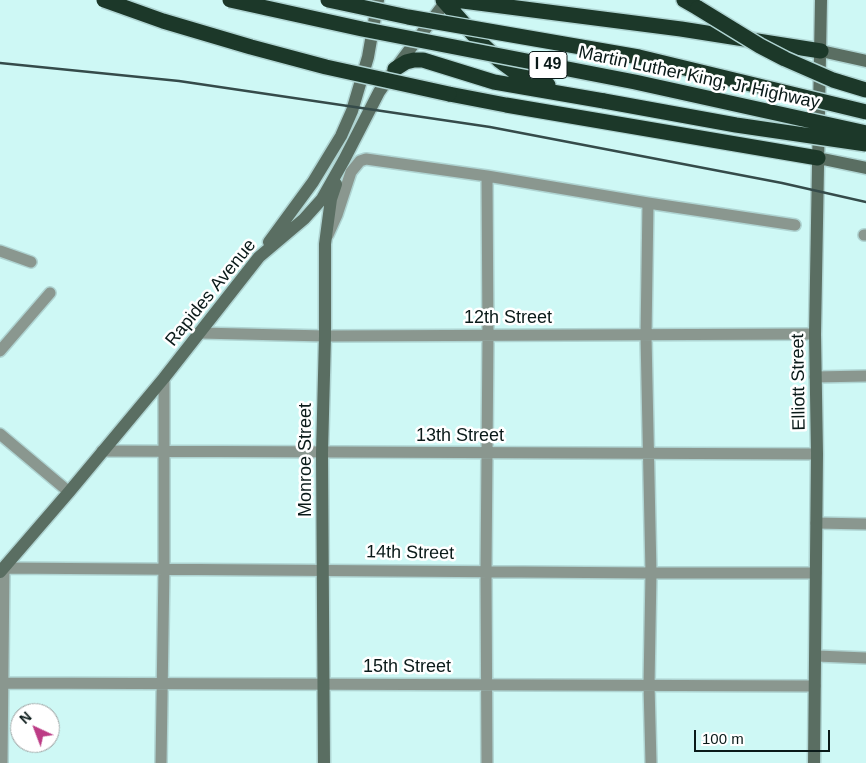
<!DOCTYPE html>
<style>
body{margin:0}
#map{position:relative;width:866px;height:763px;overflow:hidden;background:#cef8f5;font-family:Arial,sans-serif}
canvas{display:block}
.north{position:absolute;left:10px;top:703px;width:50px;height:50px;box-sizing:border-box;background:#fff;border:1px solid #9da3a3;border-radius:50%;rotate:317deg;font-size:14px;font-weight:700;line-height:20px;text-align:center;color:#0a1a19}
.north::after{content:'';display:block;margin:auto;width:18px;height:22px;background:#bc3b85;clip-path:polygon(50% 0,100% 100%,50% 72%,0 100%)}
.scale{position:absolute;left:694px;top:730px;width:136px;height:22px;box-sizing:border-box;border:2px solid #0a1a19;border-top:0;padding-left:6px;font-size:15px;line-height:18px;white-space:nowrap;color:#0a1a19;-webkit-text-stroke:4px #fff;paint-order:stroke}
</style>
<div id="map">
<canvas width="866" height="763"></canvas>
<div class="north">N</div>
<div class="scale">100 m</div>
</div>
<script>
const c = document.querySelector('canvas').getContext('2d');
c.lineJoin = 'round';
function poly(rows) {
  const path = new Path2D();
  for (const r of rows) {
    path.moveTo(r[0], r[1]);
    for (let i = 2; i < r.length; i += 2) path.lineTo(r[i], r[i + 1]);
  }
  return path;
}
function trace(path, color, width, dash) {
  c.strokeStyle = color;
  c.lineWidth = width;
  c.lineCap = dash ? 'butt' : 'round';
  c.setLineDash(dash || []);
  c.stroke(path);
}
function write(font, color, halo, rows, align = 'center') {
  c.font = font + ' Arial,sans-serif';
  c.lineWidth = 5;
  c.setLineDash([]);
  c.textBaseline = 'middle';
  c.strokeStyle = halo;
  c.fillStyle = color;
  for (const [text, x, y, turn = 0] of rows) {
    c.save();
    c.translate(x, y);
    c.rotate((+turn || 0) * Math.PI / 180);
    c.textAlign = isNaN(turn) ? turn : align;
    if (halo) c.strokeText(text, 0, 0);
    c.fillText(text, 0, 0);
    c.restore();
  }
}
const street = poly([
 [487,176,488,336,486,571,487,763],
 [648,203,646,336,651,573,649,685,651,763],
 [328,235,337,215,351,172,360,161,366,159,487,176,648,203,795,225],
 [864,235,866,235],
 [0,251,31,262],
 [200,333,325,336,815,334],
 [0,351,50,293],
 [815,377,866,376],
 [0,434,69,492],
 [102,451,817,454],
 [816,523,866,524],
 [817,656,866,658],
 [0,683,815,686],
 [2,763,4,568,651,573,816,573],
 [161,763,164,568,164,378]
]);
const secondary = poly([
 [821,51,866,61],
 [818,158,866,168],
 [269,242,313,182,341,136,352,111,368,57,378,0],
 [0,572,69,492,164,378,259,257,304,219,322,199,344,160,379,92,395,69,447,0],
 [324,763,322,453,325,336,325,244,331,199,336,184],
 [814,763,817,454,815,334,821,0]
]);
const highway = poly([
 [443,0,480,42,500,61,515,72,548,85],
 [455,0,681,29,821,51],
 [684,0,698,8],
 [395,69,406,62,414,60,423,60,494,82,604,101],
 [449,94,506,105,818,158]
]);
const rail = poly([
 [0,63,179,81,490,127,782,183,866,202]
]);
const highwayBridge = poly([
 [104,0,163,21,251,47,326,67,449,94],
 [230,0,362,29,635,82,866,133],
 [328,0,408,17,639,57,866,112],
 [698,8,760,46,785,59,833,80,866,90],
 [604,101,736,125,866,144]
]);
const shields = [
 [548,65,38]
];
const shieldNames = [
 ["I 49",548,65]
];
const streetNames = [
 ["Martin Luther King, Jr Highway",699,78,12],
 ["Rapides Avenue",211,293,-51],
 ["12th Street",508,318],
 ["Elliott Street",799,382,-91],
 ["13th Street",460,436],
 ["Monroe Street",306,460,-90],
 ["14th Street",410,553,1],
 ["15th Street",407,667]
];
trace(street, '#afd4d2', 14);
trace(secondary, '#afd4d2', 15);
trace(highway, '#afd4d2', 18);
trace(street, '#8a978f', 11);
trace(secondary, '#5a6e62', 12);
trace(highway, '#1c3829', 15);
trace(rail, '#354b4a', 2.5);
trace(highwayBridge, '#afd4d2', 18, []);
trace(highwayBridge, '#1c3829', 15);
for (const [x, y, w] of shields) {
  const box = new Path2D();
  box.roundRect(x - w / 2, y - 13.5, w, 27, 4);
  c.fillStyle = '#fff';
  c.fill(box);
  trace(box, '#0a1a19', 1);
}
write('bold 16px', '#0a1a19', null, shieldNames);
write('18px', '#0a1a19', '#fff', streetNames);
</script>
